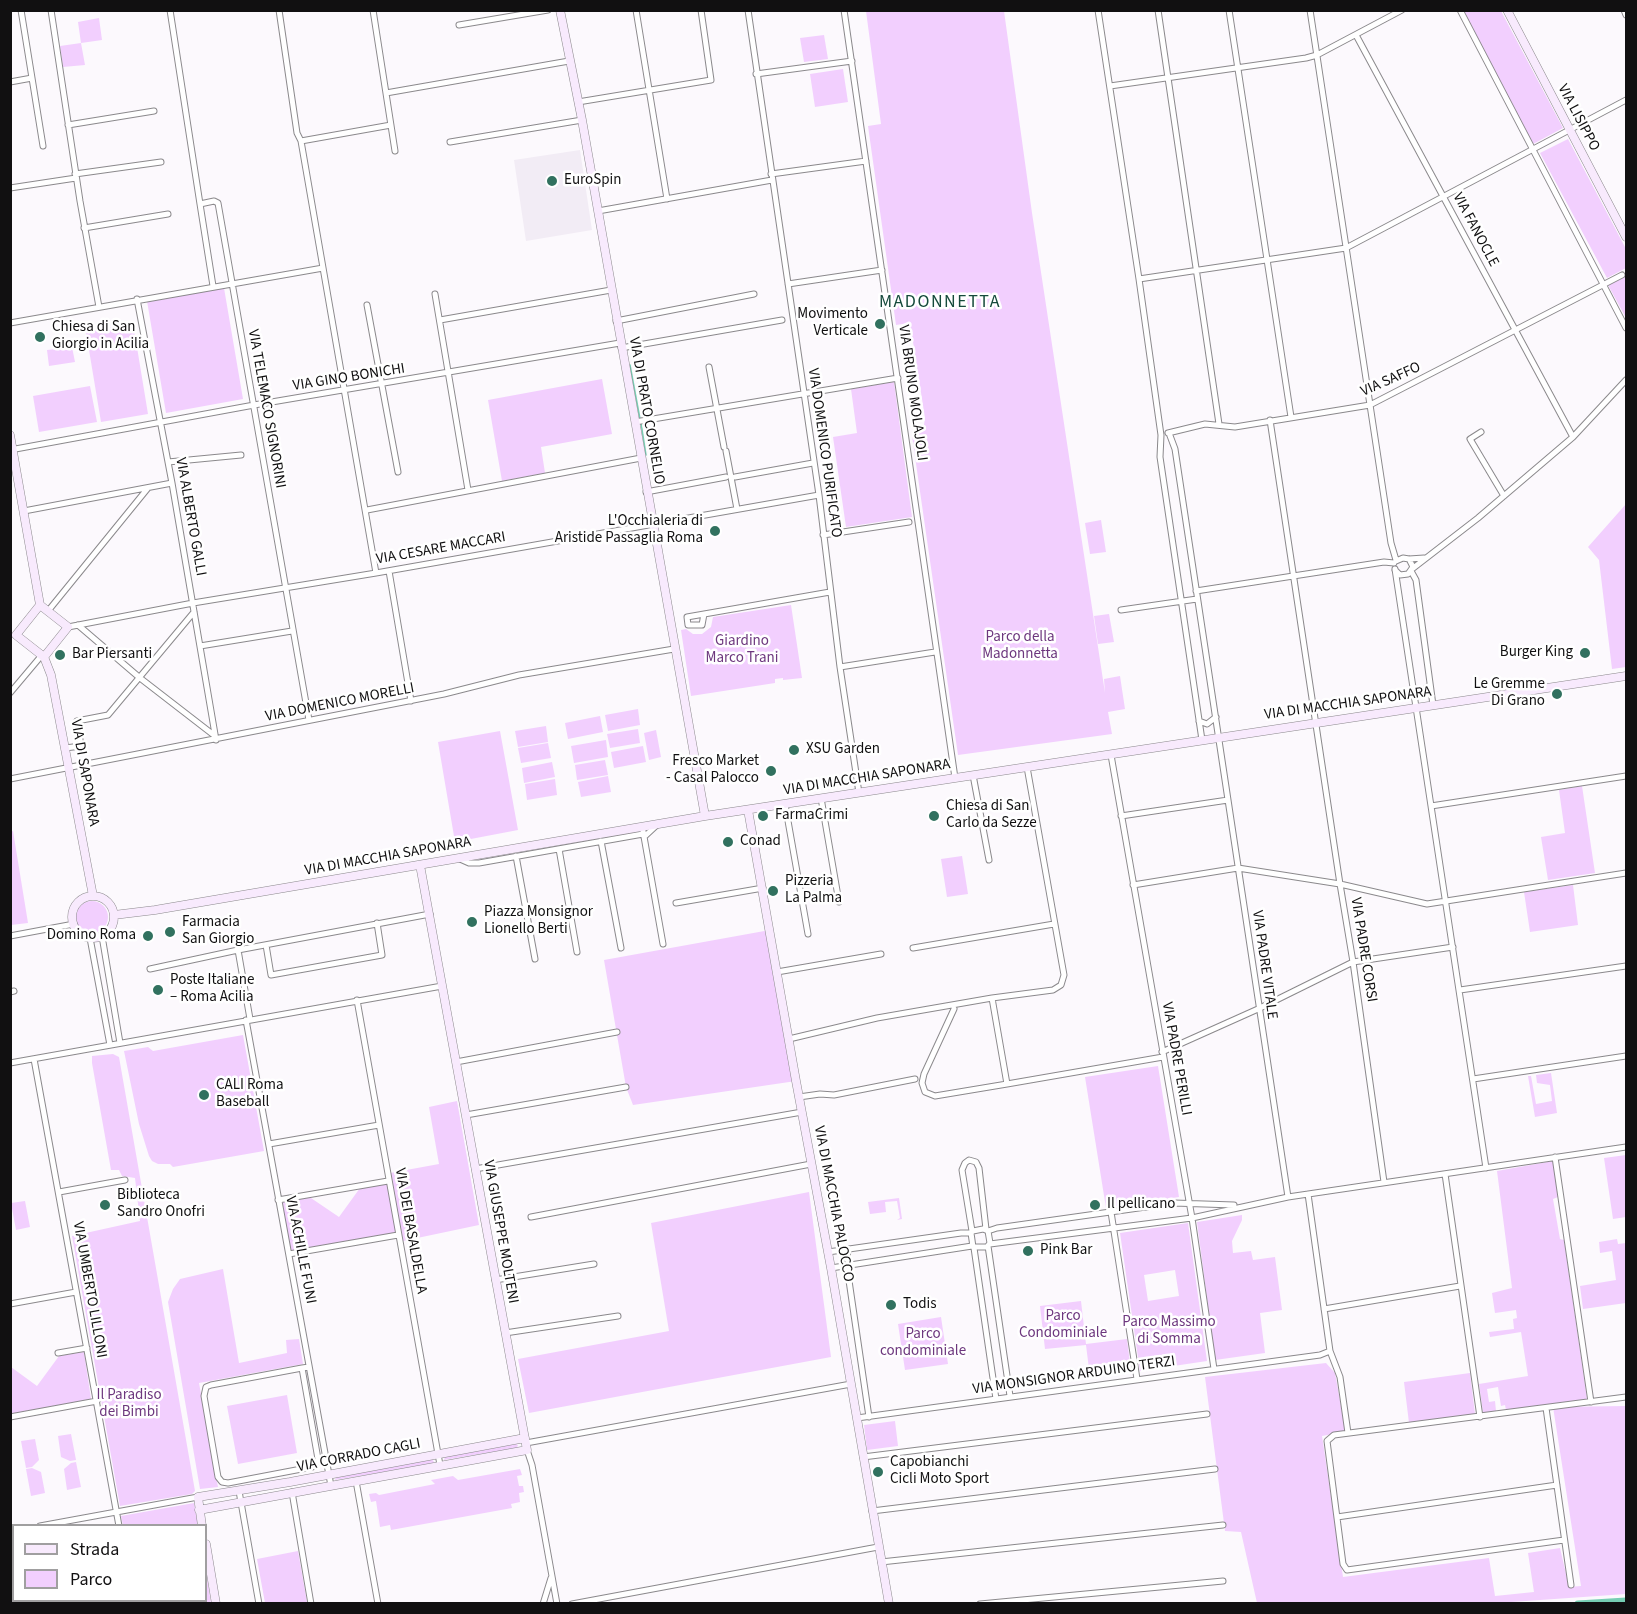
<!DOCTYPE html>
<meta charset="utf-8">
<style>
body{margin:0}
#map{position:relative;width:1637px;height:1614px;overflow:hidden;background:#fcf9fd;font-family:"Source Sans 3",sans-serif}
canvas{display:block}
.frame{position:absolute;inset:0;border:12px solid #111011;pointer-events:none}
.legend{position:absolute;left:12px;top:1524px;width:195px;height:78px;box-sizing:border-box;background:#fff;border:2px solid #a09fa0;margin:0;padding:8px 10px;list-style:none;font-size:18px;color:#111011}
.legend li{display:flex;align-items:center;gap:12px;height:30px}
.legend b{width:30px;border:2px solid #a09fa0}
</style>
<div id="map">
<canvas width="1637" height="1614"></canvas>
<div class="frame"></div>
<ul class="legend">
<li><b style="height:8px;background:#f8eafd"></b>Strada</li>
<li><b style="height:16px;background:#f2cffe"></b>Parco</li>
</ul>
</div>
<script>
const c = document.querySelector('canvas').getContext('2d');
c.lineJoin = 'round';
function fillPath(path, color) {
  c.fillStyle = color;
  c.fill(path, 'evenodd');
}
function poly(rows) {
  const path = new Path2D();
  for (const r of rows) {
    if (r.length === 3) {
      path.moveTo(r[0] + r[2], r[1]);
      path.arc(r[0], r[1], r[2], 0, 2 * Math.PI);
      continue;
    }
    path.moveTo(r[0], r[1]);
    for (let i = 2; i < r.length; i += 2) path.lineTo(r[i], r[i + 1]);
  }
  return path;
}
function trace(path, color, width, dash) {
  c.strokeStyle = color;
  c.lineWidth = width;
  c.lineCap = dash ? 'butt' : 'round';
  c.setLineDash(dash || []);
  c.stroke(path);
}
function write(font, color, halo, rows, align = 'center') {
  c.font = font + ' "Source Sans 3",sans-serif';
  c.lineWidth = 5;
  c.setLineDash([]);
  c.textBaseline = 'middle';
  c.strokeStyle = halo;
  c.fillStyle = color;
  for (const [text, x, y, turn = 0] of rows) {
    c.save();
    c.translate(x, y);
    c.rotate((+turn || 0) * Math.PI / 180);
    c.textAlign = isNaN(turn) ? turn : align;
    if (halo) c.strokeText(text, 0, 0);
    c.fillText(text, 0, 0);
    c.restore();
  }
}
const built = poly([
 [580,150,592,230,526,241,514,160]
]);
const green = poly([
 [866,11,1004,11,1032,213,1105,693,1104,679,1120,676,1125,709,1108,712,1112,734,958,755,912,436,924,425,925,418,911,329,909,323,896,325,868,126,881,124],
 [1463,11,1501,11,1563,128,1533,144],
 [99,18,102,40,81,43,85,65,63,67,60,46,81,43,78,22],
 [824,35,828,59,804,62,800,38],
 [843,69,848,102,815,107,810,74],
 [1568,139,1626,249,1626,268,1607,278,1540,153],
 [1626,274,1626,318,1608,285],
 [224,288,243,399,166,413,147,301],
 [133,323,148,414,101,422,86,332],
 [72,347,75,362,49,366,47,350],
 [602,379,612,434,541,447,545,473,502,481,488,400],
 [894,382,912,517,846,527,833,437,857,433,851,389],
 [90,386,97,422,39,432,33,396],
 [1626,504,1626,667,1612,669,1599,560,1588,547],
 [1101,520,1106,552,1090,554,1085,523],
 [791,605,802,678,783,680,783,678,775,679,775,683,691,696,681,630,686,629,693,634,702,634,711,627,713,617],
 [1109,614,1114,642,1098,644,1094,616],
 [638,709,640,725,608,731,605,715],
 [600,716,603,732,568,739,565,723],
 [546,726,548,742,518,747,515,731],
 [638,729,640,743,610,748,607,734],
 [656,730,661,757,649,760,644,733],
 [500,731,518,830,455,842,438,742],
 [606,740,608,757,574,763,571,746],
 [548,743,551,758,521,763,518,748],
 [643,746,646,762,614,768,611,752],
 [605,760,608,775,577,780,575,765],
 [552,762,555,777,524,783,522,768],
 [608,776,611,792,581,797,578,782],
 [555,779,557,795,527,800,525,784],
 [1582,786,1595,873,1548,880,1541,837,1565,833,1559,790],
 [13,831,28,923,11,925,10,832],
 [962,856,968,894,947,897,941,859],
 [1573,885,1578,925,1530,932,1524,892],
 [92,917,16],
 [770,930,796,1081,633,1105,626,1087,604,960],
 [243,1035,264,1151,173,1167,170,1164,158,1164,152,1161,149,1156,139,1124,124,1051,148,1047,153,1051],
 [113,1054,119,1057,195,1491,192,1494,120,1506,72,1236,140,1221,135,1178,122,1176,119,1170,111,1170,92,1063,92,1056],
 [1158,1066,1179,1197,1106,1208,1085,1077],
 [1551,1073,1557,1113,1535,1117,1528,1076,1531,1076,1536,1104,1552,1101,1550,1085,1537,1083,1536,1075],
 [457,1101,479,1225,403,1241,390,1173,439,1164,429,1107],
 [1626,1155,1626,1217,1613,1219,1604,1158],
 [1553,1161,1558,1197,1553,1199,1560,1239,1564,1240,1587,1399,1506,1410,1505,1405,1501,1406,1498,1387,1487,1389,1489,1402,1495,1401,1496,1411,1483,1413,1479,1384,1528,1376,1521,1332,1490,1337,1489,1332,1514,1329,1513,1319,1517,1318,1516,1310,1495,1313,1492,1293,1512,1288,1497,1171],
 [387,1183,396,1234,291,1252,281,1201,308,1196,339,1217,360,1188],
 [809,1192,831,1357,529,1413,518,1359,669,1331,651,1223],
 [899,1198,902,1219,897,1220,900,1218,897,1201,885,1202,886,1212,870,1214,868,1202],
 [25,1201,30,1227,16,1230,11,1203],
 [1242,1215,1242,1220,1232,1241,1233,1253,1251,1251,1253,1260,1275,1257,1282,1310,1260,1313,1265,1353,1215,1360,1197,1222],
 [1188,1223,1207,1361,1140,1371,1120,1233],
 [1175,1270,1179,1296,1148,1301,1144,1275],
 [1617,1239,1618,1244,1626,1243,1626,1303,1583,1309,1580,1286,1616,1280,1612,1251,1600,1253,1599,1242],
 [223,1269,239,1363,287,1353,286,1340,299,1339,303,1364,199,1383,218,1487,200,1489,168,1302,173,1289,180,1279],
 [1081,1301,1086,1344,1127,1339,1131,1372,1090,1377,1086,1345,1045,1349,1040,1306],
 [941,1317,948,1364,905,1370,898,1324],
 [84,1352,91,1399,11,1415,11,1367,37,1386,59,1356],
 [1326,1363,1335,1373,1345,1428,1344,1432,1322,1436,1343,1577,1489,1558,1495,1596,1534,1592,1528,1553,1560,1548,1569,1587,1581,1586,1553,1407,1626,1406,1626,1594,1483,1604,1257,1603,1241,1532,1225,1531,1205,1377],
 [1470,1373,1475,1414,1409,1423,1404,1382],
 [287,1395,297,1453,238,1464,227,1406],
 [895,1421,898,1446,867,1450,864,1425],
 [71,1434,76,1460,70,1461,61,1457,58,1436],
 [35,1439,39,1460,32,1467,26,1468,21,1441],
 [516,1444,518,1445,517,1448,444,1460,445,1457],
 [432,1459,434,1462,433,1464,335,1480,337,1475],
 [76,1462,81,1487,67,1490,64,1469,71,1463],
 [32,1468,41,1472,45,1493,31,1496,26,1469],
 [520,1469,522,1475,517,1476,519,1486,523,1486,524,1492,519,1493,520,1502,511,1504,512,1508,391,1530,390,1525,380,1527,376,1501,371,1502,369,1494,376,1493,379,1495,435,1484,431,1480,453,1476,458,1480],
 [194,1503,198,1525,123,1525,121,1516],
 [298,1551,307,1602,265,1603,257,1559],
 [206,1571,211,1603,136,1604,136,1601,206,1600]
]);
const stream = poly([
 [630,365,640,419],
 [641,423,646,455]
]);
const canal = poly([
 [1578,1604,1626,1601]
]);
const street = poly([
 [21,10,43,146],
 [51,10,80,201,99,307],
 [170,10,200,204],
 [279,10,297,133,301,141,376,573],
 [373,10,395,151],
 [636,10,667,199],
 [748,10,819,495,840,667,859,793],
 [844,10,955,778],
 [1098,10,1139,279,1161,435,1160,457,1202,740],
 [1158,10,1219,424],
 [1229,10,1291,417],
 [1310,10,1391,543,1396,560],
 [1460,10,1626,328],
 [1624,10,1626,15],
 [459,25,548,10],
 [1356,35,1573,437],
 [756,74,852,61],
 [10,82,32,78],
 [1110,86,1306,58,1317,55,1402,10],
 [386,93,569,61],
 [578,102,711,80,701,10],
 [68,125,154,111],
 [301,141,391,125],
 [450,142,582,120],
 [75,174,161,162],
 [771,174,866,161],
 [10,188,76,178],
 [598,211,772,180],
 [84,228,168,214],
 [1139,279,1346,248,1626,100],
 [788,284,882,270],
 [213,286,200,204,214,201,218,203,309,720],
 [435,294,468,490],
 [137,299,172,483,216,740],
 [367,305,398,472],
 [440,320,611,290],
 [616,321,754,294],
 [10,323,323,268],
 [621,348,782,320],
 [709,367,724,447],
 [1270,420,1340,884,1353,962,1384,1182],
 [635,422,898,378],
 [1481,432,1470,439,1504,496],
 [1168,433,1205,424,1235,427,1370,405,1622,275],
 [1169,433,1175,449,1288,1197],
 [10,450,254,405,620,343],
 [726,451,737,509],
 [168,462,241,455],
 [735,477,813,463],
 [646,492,726,477],
 [367,510,641,458],
 [24,511,172,483],
 [823,535,909,522],
 [1396,561,1403,558,1409,559,1424,558],
 [1395,569,1486,1168],
 [1412,569,1478,518,1573,437,1626,380],
 [1395,570,1400,575,1408,574,1413,567,1409,559],
 [389,571,411,701],
 [1411,571,1416,580,1433,705],
 [1196,591,1384,562,1394,563],
 [1121,610,1197,599],
 [48,611,148,488],
 [704,614,702,625,688,625,687,617,830,592],
 [78,625,140,678,215,736],
 [68,627,193,603,376,573,819,495],
 [200,646,292,631],
 [840,667,935,652],
 [1414,688,1423,691,1430,685],
 [10,693,42,655],
 [1199,721,1207,724,1216,717],
 [65,748,81,746,77,721,108,715,194,612],
 [1111,755,1192,1218,1214,1369],
 [973,775,989,860],
 [10,779,444,694,519,675,674,649],
 [821,798,839,902],
 [785,804,808,934],
 [1431,806,1626,776],
 [1121,816,1228,800],
 [643,831,663,944],
 [644,837,658,824],
 [601,841,621,948],
 [559,849,577,952],
 [516,856,535,959],
 [460,859,469,863,479,863,643,834],
 [1133,885,1238,868,1340,884,1427,904,1626,873],
 [676,903,763,888],
 [10,936,74,924],
 [102,936,120,1043],
 [90,938,110,1045],
 [266,945,271,975,382,955,377,923],
 [913,948,1054,924],
 [238,950,250,1019],
 [150,969,238,950,430,914],
 [777,972,881,954],
 [1460,990,1626,966],
 [10,992,14,991],
 [992,998,1007,1084,1163,1057],
 [357,1000,440,1465],
 [954,1009,924,1074,922,1083,925,1092,935,1096,1007,1084],
 [246,1020,331,1486],
 [789,1039,877,1018,992,998,1053,990,1061,985,1064,975,1027,767],
 [1162,1052,1258,1009,1353,962,1453,947],
 [34,1059,119,1526],
 [456,1062,617,1032],
 [10,1063,442,986],
 [1473,1079,1626,1056],
 [799,1097,820,1094,834,1095,915,1079],
 [466,1115,626,1087],
 [269,1144,379,1125],
 [1555,1157,1591,1402],
 [475,1169,802,1112],
 [1445,1174,1480,1417],
 [59,1192,125,1180],
 [1308,1194,1330,1351,1340,1377,1348,1433],
 [278,1200,388,1181],
 [1111,1212,1137,1379],
 [531,1217,811,1164],
 [972,1231,962,1170,965,1163,969,1160,976,1162,979,1168,986,1229],
 [988,1231,997,1228,1174,1203,1234,1205],
 [971,1233,973,1247,987,1247,990,1243,988,1231],
 [971,1233,973,1231,983,1229,988,1231],
 [990,1244,1192,1218,1288,1197,1626,1147],
 [988,1246,1010,1396],
 [974,1248,996,1399],
 [848,1249,847,1259,850,1266],
 [828,1252,961,1233,971,1233],
 [289,1254,398,1235],
 [847,1267,869,1417],
 [831,1268,972,1246],
 [495,1280,594,1264],
 [10,1304,76,1292],
 [1324,1309,1460,1286],
 [505,1333,618,1316],
 [58,1353,87,1348],
 [302,1368,318,1459,316,1465,312,1467,228,1483,222,1482,218,1477,204,1396,206,1387,211,1385,254,1377,302,1368,309,1367],
 [1546,1408,1571,1585],
 [10,1417,97,1401],
 [857,1418,1320,1355,1330,1351],
 [526,1443,851,1384],
 [527,1450,532,1465,557,1604],
 [863,1457,1207,1414],
 [356,1481,378,1604],
 [239,1491,259,1604],
 [292,1492,311,1604],
 [872,1511,1215,1469],
 [1337,1517,1557,1485],
 [40,1526,198,1497],
 [10,1531,14,1530],
 [1564,1540,1347,1570,1343,1564,1327,1441,1334,1435,1626,1397],
 [10,1549,14,1564],
 [881,1562,1223,1525],
 [20,1600,21,1604],
 [133,1600,133,1604],
 [543,1604,551,1578],
 [572,1604,878,1547],
 [980,1604,1223,1581]
]);
const secondary = poly([
 [560,10,582,120,705,816],
 [1507,10,1626,237],
 [10,435,40,605],
 [40,605,16,635,44,657,51,675,93,896],
 [40,605,68,627,44,657],
 [748,810,796,1081,831,1268,889,1604],
 [93,917,21],
 [114,915,155,910,705,816,1626,676],
 [199,1510,527,1450,420,865],
 [202,1526,198,1497,290,1482,525,1438],
 [206,1544,216,1604]
]);
const markers = [
 [552,181,6,"#31715f"],
 [880,324,6,"#31715f"],
 [40,337,6,"#31715f"],
 [715,531,6,"#31715f"],
 [1585,653,6,"#31715f"],
 [60,655,6,"#31715f"],
 [1557,694,6,"#31715f"],
 [794,750,6,"#31715f"],
 [771,771,6,"#31715f"],
 [763,816,6,"#31715f"],
 [934,816,6,"#31715f"],
 [728,842,6,"#31715f"],
 [773,891,6,"#31715f"],
 [472,922,6,"#31715f"],
 [170,932,6,"#31715f"],
 [148,936,6,"#31715f"],
 [158,990,6,"#31715f"],
 [204,1095,6,"#31715f"],
 [105,1205,6,"#31715f"],
 [1095,1205,6,"#31715f"],
 [1028,1251,6,"#31715f"],
 [891,1305,6,"#31715f"],
 [878,1472,6,"#31715f"]
];
const streetNames = [
 ["VIA LISIPPO",1578,118,62],
 ["VIA FANOCLE",1475,230,62],
 ["VIA GINO BONICHI",349,378,-9],
 ["VIA SAFFO",1391,380,-24],
 ["VIA BRUNO MOLAJOLI",912,393,82],
 ["VIA TELEMACO SIGNORINI",266,409,80],
 ["VIA DI PRATO CORNELIO",646,411,80],
 ["VIA DOMENICO PURIFICATO",824,453,82],
 ["VIA ALBERTO GALLI",190,517,80],
 ["VIA CESARE MACCARI",441,549,-10],
 ["VIA DOMENICO MORELLI",340,703,-11],
 ["VIA DI MACCHIA SAPONARA",1348,704,-8],
 ["VIA DI SAPONARA",84,773,80],
 ["VIA DI MACCHIA SAPONARA",867,778,-9],
 ["VIA DI MACCHIA SAPONARA",388,857,-10],
 ["VIA PADRE CORSI",1363,950,81],
 ["VIA PADRE VITALE",1264,965,82],
 ["VIA PADRE PERILLI",1176,1059,80],
 ["VIA DI MACCHIA PALOCCO",833,1204,79],
 ["VIA DEI BASALDELLA",410,1231,80],
 ["VIA GIUSEPPE MOLTENI",500,1232,80],
 ["VIA ACHILLE FUNI",300,1250,79],
 ["VIA UMBERTO LILLONI",89,1290,80],
 ["VIA MONSIGNOR ARDUINO TERZI",1074,1376,-8],
 ["VIA CORRADO CAGLI",359,1456,-11]
];
const poiNames = [
 ["EuroSpin",564,181],
 ["Movimento",868,315,"right"],
 ["Verticale",868,332,"right"],
 ["Chiesa di San",52,328],
 ["Giorgio in Acilia",52,345],
 ["L'Occhialeria di",703,522,"right"],
 ["Aristide Passaglia Roma",703,539,"right"],
 ["Burger King",1573,653,"right"],
 ["Bar Piersanti",72,655],
 ["Le Gremme",1545,685,"right"],
 ["Di Grano",1545,702,"right"],
 ["XSU Garden",806,750],
 ["Fresco Market",759,762,"right"],
 ["- Casal Palocco",759,779,"right"],
 ["Chiesa di San",946,807],
 ["Carlo da Sezze",946,824],
 ["FarmaCrimi",775,816],
 ["Conad",740,842],
 ["Pizzeria",785,882],
 ["La Palma",785,899],
 ["Piazza Monsignor",484,913],
 ["Lionello Berti",484,930],
 ["Farmacia",182,923],
 ["San Giorgio",182,940],
 ["Domino Roma",136,936,"right"],
 ["Poste Italiane",170,981],
 ["– Roma Acilia",170,998],
 ["CALI Roma",216,1086],
 ["Baseball",216,1103],
 ["Biblioteca",117,1196],
 ["Sandro Onofri",117,1213],
 ["Il pellicano",1107,1205],
 ["Pink Bar",1040,1251],
 ["Todis",903,1305],
 ["Capobianchi",890,1463],
 ["Cicli Moto Sport",890,1480]
];
const parkNames = [
 ["Parco della",1020,638],
 ["Madonnetta",1020,655],
 ["Giardino",742,642],
 ["Marco Trani",742,659],
 ["Parco",1063,1317],
 ["Condominiale",1063,1334],
 ["Parco Massimo",1169,1323],
 ["di Somma",1169,1340],
 ["Parco",923,1335],
 ["condominiale",923,1352],
 ["Il Paradiso",129,1396],
 ["dei Bimbi",129,1413]
];
const quarterNames = [
 ["MADONNETTA",940,303]
];
fillPath(built, '#f2ecf5');
fillPath(green, '#f2cffe');
trace(stream, '#76ceb3', 1.5);
trace(canal, '#76ceb3', 7);
trace(street, '#8b898c', 7);
trace(secondary, '#8b898c', 9);
trace(street, '#fff', 5);
trace(secondary, '#f8eafd', 8);
for (const [x, y, r, color] of markers) {
  const dot = new Path2D();
  dot.arc(x, y, r, 0, 2 * Math.PI);
  c.fillStyle = color;
  c.fill(dot);
  trace(dot, '#fff', 2);
}
write('15px', '#111011', '#fff', streetNames);
write('15px', '#111011', '#fff', poiNames, 'left');
write('15px', '#6d377e', '#fff', parkNames);
c.letterSpacing = '1.5px';
write('18px', '#164a3c', '#fff', quarterNames);
c.letterSpacing = '0px';
</script>
